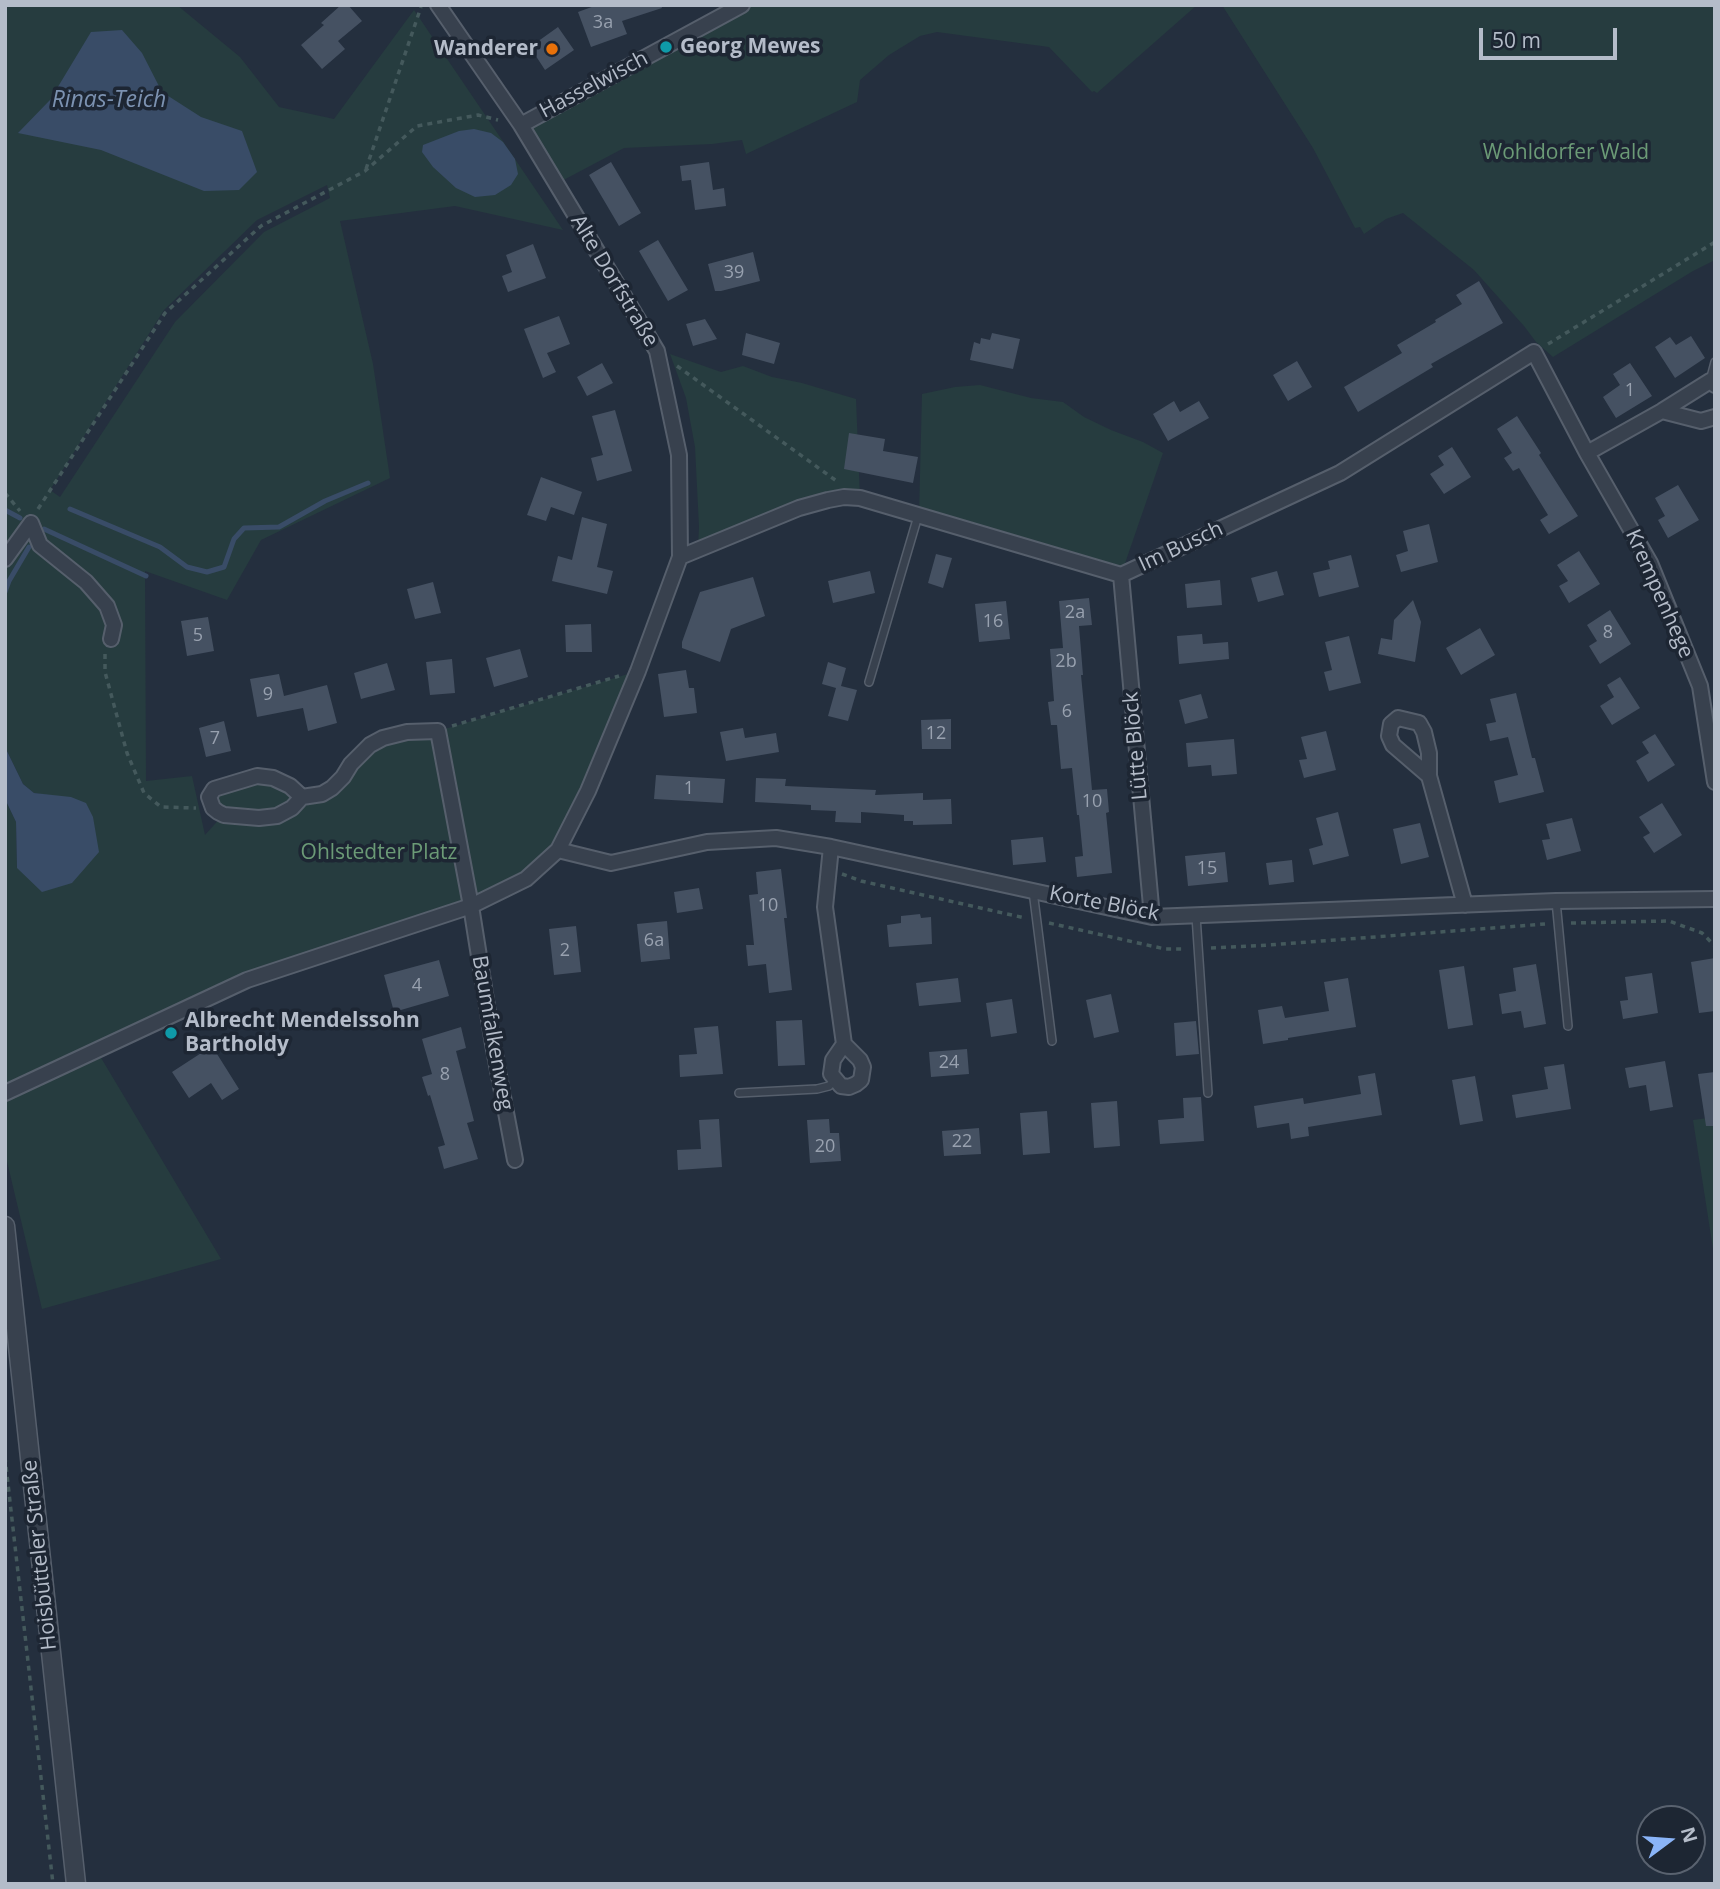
<!DOCTYPE html>
<meta charset="utf-8">
<style>
body{margin:0}
#map{position:relative;width:1720px;height:1889px;overflow:hidden;background:#242f3e;font-family:"Open Sans",sans-serif}
canvas{display:block}
.frame{position:absolute;inset:0;border:7px solid #b4bcc9;pointer-events:none}
.north{position:absolute;left:1636px;top:1805px;width:70px;height:70px;box-sizing:border-box;background:#1d2633;border:2px solid #59626f;border-radius:50%;rotate:74deg;font-size:19px;font-weight:700;line-height:28px;text-align:center;color:#b4bcc9}
.north::after{content:'';display:block;margin:auto;width:24px;height:32px;background:#8ab4f8;clip-path:polygon(50% 0,100% 100%,50% 72%,0 100%)}
.scale{position:absolute;left:1479px;top:28px;width:138px;height:32px;box-sizing:border-box;border:4px solid #b4bcc9;border-top:0;padding-left:9px;font-size:21px;line-height:24px;white-space:nowrap;color:#b4bcc9;-webkit-text-stroke:5px #1d2633;paint-order:stroke}
</style>
<div id="map">
<canvas width="1720" height="1889"></canvas>
<div class="frame"></div>
<div class="north">N</div>
<div class="scale">50 m</div>
</div>
<script>
const c = document.querySelector('canvas').getContext('2d');
c.lineJoin = 'round';
function fillPath(path, color) {
  c.fillStyle = color;
  c.fill(path, 'evenodd');
}
function poly(rows) {
  const path = new Path2D();
  for (const r of rows) {
    path.moveTo(r[0], r[1]);
    for (let i = 2; i < r.length; i += 2) path.lineTo(r[i], r[i + 1]);
  }
  return path;
}
function trace(path, color, width, dash) {
  c.strokeStyle = color;
  c.lineWidth = width;
  c.lineCap = dash ? 'butt' : 'round';
  c.setLineDash(dash || []);
  c.stroke(path);
}
function write(font, color, halo, rows, align = 'center') {
  c.font = font + ' "Open Sans",sans-serif';
  c.lineWidth = 7;
  c.setLineDash([]);
  c.textBaseline = 'middle';
  c.strokeStyle = halo;
  c.fillStyle = color;
  for (const [text, x, y, turn = 0] of rows) {
    c.save();
    c.translate(x, y);
    c.rotate((+turn || 0) * Math.PI / 180);
    c.textAlign = isNaN(turn) ? turn : align;
    if (halo) c.strokeText(text, 0, 0);
    c.fillText(text, 0, 0);
    c.restore();
  }
}
const green = poly([
 [5,5,177,5,240,57,279,107,334,119,414,10,563,230,455,206,340,221,373,364,390,478,261,540,227,600,145,571,146,781,192,776,205,835,223,815,209,797,257,776,302,797,322,794,370,745,438,731,638,671,558,850,526,879,247,980,97,1051,221,1259,42,1309,5,1153,5,799,16,822,17,868,52,796,34,793,23,784,6,749,5,740,5,541,7,538,5,535],
 [327,185,330,198,264,232,175,322,60,497,50,490,164,310,257,220],
 [742,5,1197,5,1097,93,1094,91,1092,92,1049,47,937,32,920,36,889,55,860,80,857,102,746,154,742,140,712,144,624,148,556,184,521,125],
 [1222,5,1715,5,1715,260,1693,271,1553,357,1536,342,1524,326,1474,270,1403,213,1386,219,1364,234,1360,227,1355,228,1313,148],
 [670,354,721,372,743,366,772,377,802,383,856,399,860,498,844,497,698,549,699,527,695,447,686,398],
 [980,385,1031,398,1063,402,1084,417,1111,430,1143,442,1163,453,1121,575,919,515,922,394,955,387],
 [1715,1117,1715,1262,1693,1120]
]);
const water = poly([
 [122,30,142,53,162,92,201,117,242,131,257,172,239,190,204,191,101,150,18,133,50,100,91,32],
 [474,129,491,133,503,142,515,159,518,174,511,185,495,195,475,197,456,188,433,167,422,152,423,145,459,131],
 [5,740,6,749,23,784,34,793,71,797,86,803,93,817,99,852,72,883,42,892,17,868,16,822,5,799]
]);
const stream = poly([
 [70,509,160,547,187,567,207,572,224,567,234,539,244,528,279,527,325,501,368,483],
 [5,510,20,518],
 [44,529,146,576],
 [5,592,9,581,29,547]
]);
const building = poly([
 [341,5,348,5,362,21,338,41,345,49,322,69,301,45,324,25,321,23],
 [597,5,661,5,662,8,622,21,627,34,591,47,578,12],
 [558,27,574,50,545,70,530,47],
 [611,162,641,213,619,226,589,175],
 [709,162,713,190,724,188,726,206,695,210,691,180,682,181,680,166],
 [658,240,688,290,668,301,639,251],
 [533,244,546,278,508,292,502,276,512,272,506,255],
 [753,252,760,281,721,291,715,291,708,264],
 [1479,281,1503,323,1431,364,1433,367,1358,412,1344,387,1402,353,1397,345,1436,322,1435,320,1462,304,1456,295],
 [559,316,570,344,547,353,556,372,543,378,524,329],
 [705,319,717,339,693,346,686,324],
 [746,333,780,343,774,364,742,355],
 [992,333,1020,339,1013,369,970,360,974,342,980,344,981,338,990,340],
 [1691,336,1705,358,1675,378,1655,347,1670,337,1676,345],
 [1297,361,1312,387,1288,401,1273,375],
 [602,363,613,383,587,396,577,377],
 [1630,363,1652,396,1616,418,1603,397,1620,385,1613,374],
 [1174,401,1180,412,1199,401,1209,418,1168,441,1153,414],
 [615,410,632,471,597,481,591,458,603,455,592,416],
 [1517,416,1541,453,1539,455,1578,516,1549,534,1540,520,1548,515,1519,468,1513,471,1504,458,1512,453,1497,429],
 [849,433,885,439,883,451,918,457,913,483,844,469],
 [1452,447,1471,477,1444,494,1430,474,1444,465,1438,456],
 [541,477,582,492,574,515,551,507,546,521,527,515],
 [1678,485,1699,520,1668,538,1658,520,1665,516,1655,498],
 [582,517,607,524,597,567,613,571,607,594,552,581,558,556,572,560],
 [1429,524,1438,562,1401,572,1396,555,1408,551,1403,531],
 [1579,551,1600,584,1569,603,1559,586,1568,581,1557,565],
 [936,554,952,558,943,588,928,583],
 [1351,555,1359,587,1319,597,1313,573,1330,569,1328,561],
 [870,571,875,593,833,603,828,581],
 [1277,571,1284,595,1258,602,1251,578],
 [753,577,765,616,731,629,720,662,682,648,682,642,700,592],
 [1220,580,1222,605,1187,608,1185,584],
 [433,582,441,613,415,619,407,589],
 [1089,598,1092,625,1079,626,1083,675,1081,675,1092,790,1107,789,1109,812,1106,813,1112,873,1077,877,1075,857,1083,856,1079,815,1077,815,1072,768,1061,769,1057,725,1051,725,1048,702,1054,701,1050,649,1063,648,1059,601],
 [1413,600,1421,622,1415,662,1378,654,1381,638,1392,640,1394,620],
 [1006,601,1010,639,979,642,975,604],
 [1610,610,1631,644,1600,664,1589,646,1597,641,1587,625],
 [208,617,214,651,187,656,181,621],
 [591,624,592,652,566,652,565,625],
 [1480,628,1495,655,1461,675,1446,648],
 [1202,634,1203,644,1228,642,1229,659,1179,664,1177,636],
 [1349,636,1361,683,1329,691,1324,672,1332,670,1325,642],
 [520,649,528,677,494,687,486,658],
 [452,659,455,693,430,695,426,662],
 [828,662,846,668,841,686,857,690,848,721,828,716,836,688,822,684],
 [387,663,395,690,361,699,354,673],
 [686,670,689,688,694,688,697,713,664,717,658,674],
 [279,674,284,696,327,685,337,723,308,731,303,708,257,717,250,679],
 [1620,677,1640,708,1612,725,1600,706,1614,697,1607,685],
 [1516,693,1532,758,1535,758,1544,792,1499,803,1494,781,1518,775,1508,737,1490,741,1486,724,1496,722,1490,699],
 [1201,694,1208,718,1185,724,1179,700],
 [951,719,951,749,922,749,921,720],
 [224,721,231,751,206,757,199,728],
 [743,728,745,738,776,733,779,752,726,761,720,732],
 [1326,731,1336,770,1304,778,1299,760,1307,759,1301,737],
 [1655,734,1675,765,1648,782,1636,761,1649,753,1642,742],
 [1234,739,1237,774,1212,776,1211,765,1188,767,1186,743],
 [656,775,725,779,723,803,654,799],
 [756,778,786,779,785,786,876,790,875,795,923,793,923,800,951,799,952,824,913,825,913,821,904,821,904,815,861,812,861,823,835,822,836,811,811,810,811,805,755,802],
 [1662,803,1682,835,1654,853,1643,837,1650,833,1639,817],
 [1338,812,1349,856,1313,865,1309,849,1323,845,1316,818],
 [1572,818,1581,851,1547,860,1542,840,1550,839,1546,824],
 [1420,823,1429,857,1401,864,1393,829],
 [1043,837,1046,862,1013,865,1011,840],
 [1225,852,1228,882,1188,886,1185,856],
 [1292,860,1294,882,1269,885,1266,863],
 [781,869,787,918,784,918,792,990,769,993,766,964,748,966,746,945,754,945,749,895,758,894,756,872],
 [699,888,703,909,677,913,674,892],
 [920,914,921,918,931,917,932,944,889,947,887,925,901,923,901,916],
 [667,921,670,959,641,962,637,924],
 [576,926,581,972,554,975,549,929],
 [1715,958,1715,1011,1699,1013,1691,962],
 [439,960,449,996,394,1012,384,975],
 [1536,964,1546,1024,1524,1028,1521,1011,1502,1014,1499,994,1516,991,1513,968],
 [1464,966,1473,1025,1448,1029,1439,970],
 [1652,973,1658,1013,1623,1019,1620,1001,1628,1000,1625,977],
 [958,978,961,1002,919,1006,916,983],
 [1348,978,1356,1027,1288,1038,1288,1040,1263,1044,1258,1010,1282,1006,1285,1018,1329,1011,1324,982],
 [1111,994,1119,1032,1094,1038,1086,1000],
 [1012,999,1017,1033,991,1037,986,1003],
 [802,1020,805,1065,778,1066,776,1021],
 [1196,1021,1199,1054,1176,1056,1174,1023],
 [718,1026,723,1074,680,1077,679,1055,697,1054,694,1028],
 [461,1027,466,1048,456,1051,474,1121,467,1123,478,1159,444,1169,438,1147,445,1145,430,1095,428,1096,422,1077,432,1074,422,1039],
 [212,1046,239,1089,222,1100,211,1083,189,1098,172,1072],
 [967,1049,969,1074,931,1077,929,1052],
 [1665,1061,1673,1107,1650,1111,1646,1085,1629,1088,1625,1068],
 [1564,1064,1571,1109,1516,1118,1512,1095,1548,1089,1544,1067],
 [1715,1072,1715,1126,1706,1126,1698,1074],
 [1375,1073,1382,1115,1308,1127,1309,1136,1291,1139,1289,1123,1257,1128,1254,1106,1303,1098,1304,1104,1361,1094,1358,1076],
 [1475,1076,1483,1121,1460,1125,1452,1080],
 [1201,1097,1204,1141,1160,1144,1158,1120,1184,1118,1183,1098],
 [1117,1101,1120,1146,1094,1148,1091,1103],
 [1047,1111,1050,1153,1023,1155,1020,1113],
 [719,1119,722,1167,678,1170,677,1150,701,1149,699,1120],
 [829,1119,830,1133,839,1133,841,1161,810,1163,807,1120],
 [979,1128,981,1154,944,1156,942,1131]
]);
const path = poly([
 [366,169,421,7],
 [5,187,5,194],
 [1548,344,1715,242],
 [677,366,838,482],
 [5,493,20,511],
 [38,509,165,313,261,226,365,171,417,126,478,115,498,120],
 [105,654,105,672,127,753,144,793,161,807,196,808],
 [452,726,619,676],
 [842,874,861,881,1025,918],
 [1049,923,1165,949,1186,949],
 [1571,923,1669,921,1702,933,1715,946],
 [1211,948,1269,945,1545,924],
 [5,1457,53,1884]
]);
const service = poly([
 [1710,381,1715,362],
 [869,682,918,516],
 [1033,891,1052,1041],
 [1556,901,1568,1026],
 [1196,916,1208,1093],
 [739,1093,817,1089,829,1086,835,1080]
]);
const minor = poly([
 [521,125,742,5],
 [1662,411,1701,421,1715,417],
 [1587,453,1662,411,1710,381,1715,385],
 [31,523,40,545,86,582,107,606,114,625,111,639],
 [680,557,799,508,828,500,844,497,860,498,1121,575,1340,473,1534,352,1587,453,1650,563,1700,686,1715,782],
 [5,559,31,523],
 [1121,575,1152,917],
 [1429,776,1393,745,1389,736,1391,724,1398,718,1419,723,1424,732,1429,753,1429,776,1465,905],
 [302,797,292,808,277,816,259,818,224,815,218,812,213,808,209,797,214,789,257,776,273,778,290,786,302,797,322,794,332,788,343,777,351,764,370,745,383,738,407,732,438,731,471,906,493,1044,515,1160],
 [831,847,825,907,844,1044,833,1060,831,1074,841,1086,849,1087,856,1084,861,1080,863,1067,860,1060,844,1044],
 [558,850,611,863,707,842,776,838,831,847,1152,917,1556,901,1715,899],
 [5,1093,247,980,471,906,526,879,558,850,588,791,638,671,680,557,679,455,657,351,521,125,438,5]
]);
const tertiary = poly([
 [5,1226,76,1884]
]);
const markers = [
 [666,47,7,"#0f9aa8"],
 [552,49,7,"#e8710a"],
 [171,1033,7,"#0f9aa8"]
];
const numberNames = [
 ["3a",603,23],
 ["39",734,273],
 ["1",1630,391],
 ["2a",1075,613],
 ["16",993,622],
 ["8",1608,633],
 ["5",198,636],
 ["2b",1066,662],
 ["9",268,695],
 ["6",1067,712],
 ["12",936,734],
 ["7",215,739],
 ["1",689,789],
 ["10",1092,802],
 ["15",1207,869],
 ["10",768,906],
 ["6a",654,941],
 ["2",565,951],
 ["4",417,986],
 ["24",949,1063],
 ["8",445,1075],
 ["22",962,1142],
 ["20",825,1147]
];
const poiNames = [
 ["Georg Mewes",680,47],
 ["Wanderer",538,49,"right"],
 ["Albrecht Mendelssohn",185,1021],
 ["Bartholdy",185,1045]
];
const streetNames = [
 ["Hasselwisch",594,85,-28],
 ["Alte Dorfstraße",614,281,59],
 ["Im Busch",1181,547,-25],
 ["Krempenhege",1659,594,66],
 ["Lütte Blöck",1136,746,-95],
 ["Korte Blöck",1104,904,11],
 ["Baumfalkenweg",492,1033,80],
 ["Hoisbütteler Straße",40,1555,-96]
];
const parkNames = [
 ["Wohldorfer Wald",1566,153],
 ["Ohlstedter Platz",379,853]
];
const waterNames = [
 ["Rinas-Teich",109,100]
];
fillPath(green, '#263c3f');
fillPath(water, '#394c67');
trace(stream, '#394c67', 5);
fillPath(building, '#455162');
trace(service, '#565f6c', 10);
trace(minor, '#565f6c', 18);
trace(tertiary, '#565f6c', 21);
trace(path, '#44595c', 3.5, [5, 5]);
trace(service, '#38414e', 7);
trace(minor, '#38414e', 14);
trace(tertiary, '#38414e', 18);
for (const [x, y, r, color] of markers) {
  const dot = new Path2D();
  dot.arc(x, y, r, 0, 2 * Math.PI);
  c.fillStyle = color;
  c.fill(dot);
  trace(dot, '#1d2633', 2.5);
}
write('18px', '#98a1af', null, numberNames);
write('bold 21px', '#b4bcc9', '#1d2633', poiNames, 'left');
write('21px', '#b4bcc9', '#1d2633', streetNames);
write('21px', '#6b9a76', '#1d2633', parkNames);
write('italic 23px', '#7c92b1', '#1d2633', waterNames);
</script>
